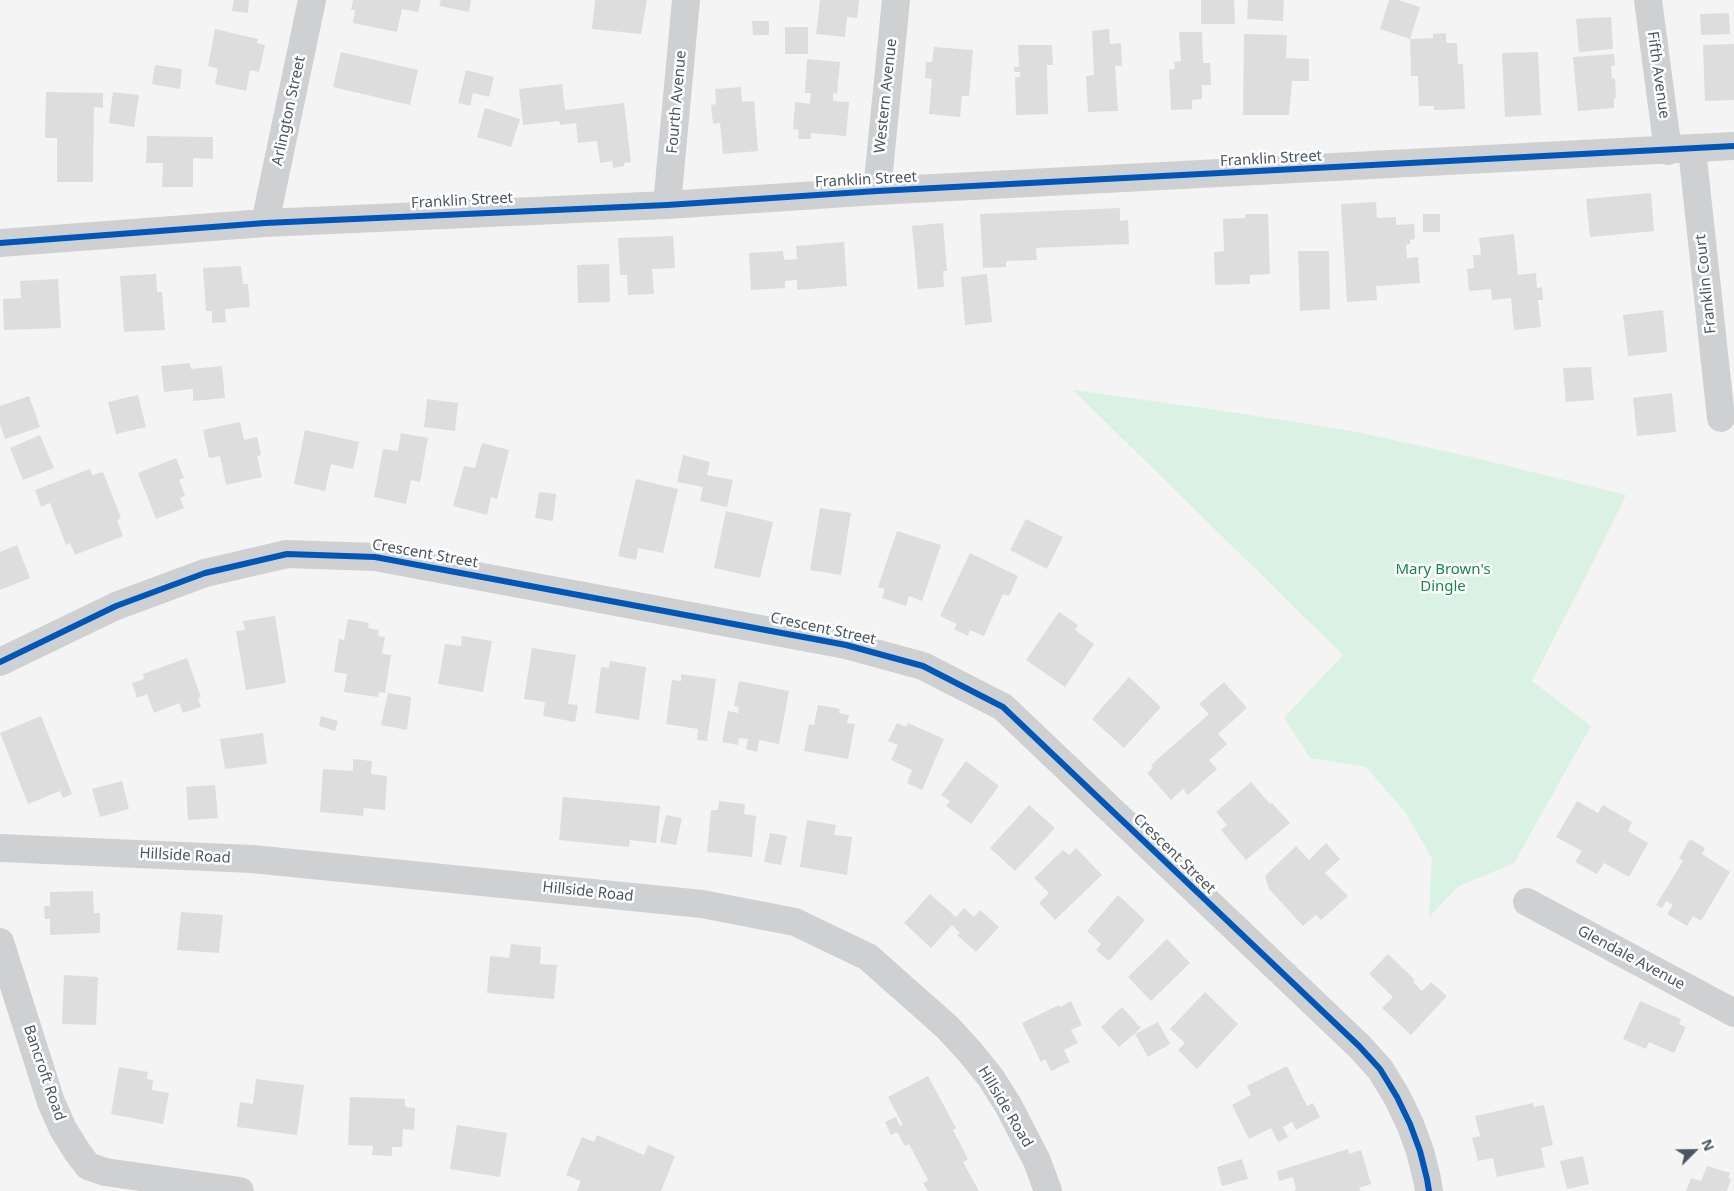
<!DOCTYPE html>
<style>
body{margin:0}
#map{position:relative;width:1734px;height:1191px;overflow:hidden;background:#f4f4f4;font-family:"Noto Sans",sans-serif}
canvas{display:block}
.north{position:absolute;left:1669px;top:1126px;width:50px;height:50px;-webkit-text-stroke:4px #fff;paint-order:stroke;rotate:67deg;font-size:14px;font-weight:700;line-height:20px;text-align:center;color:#4a5661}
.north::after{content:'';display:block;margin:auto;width:18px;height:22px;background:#4a5661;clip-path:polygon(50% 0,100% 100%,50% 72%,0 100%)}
</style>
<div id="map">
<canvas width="1734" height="1191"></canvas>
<div class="north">N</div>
</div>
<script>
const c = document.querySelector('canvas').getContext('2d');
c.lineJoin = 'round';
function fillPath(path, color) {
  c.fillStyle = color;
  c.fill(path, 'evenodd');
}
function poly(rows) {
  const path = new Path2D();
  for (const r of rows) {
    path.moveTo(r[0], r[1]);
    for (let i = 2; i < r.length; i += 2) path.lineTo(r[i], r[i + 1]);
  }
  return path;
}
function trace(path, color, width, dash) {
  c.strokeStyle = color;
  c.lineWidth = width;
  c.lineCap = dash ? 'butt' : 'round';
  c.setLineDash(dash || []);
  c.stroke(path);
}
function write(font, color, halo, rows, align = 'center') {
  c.font = font + ' "Noto Sans",sans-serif';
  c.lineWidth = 5;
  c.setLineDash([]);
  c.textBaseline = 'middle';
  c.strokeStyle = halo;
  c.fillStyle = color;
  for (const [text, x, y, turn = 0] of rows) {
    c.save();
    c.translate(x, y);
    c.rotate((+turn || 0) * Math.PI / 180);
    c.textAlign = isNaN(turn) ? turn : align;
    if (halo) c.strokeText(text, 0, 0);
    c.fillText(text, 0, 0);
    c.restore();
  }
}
const green = poly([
 [1073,390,1224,411,1352,431,1467,456,1626,495,1589,570,1532,681,1591,726,1514,863,1459,886,1429,917,1432,858,1405,812,1366,767,1310,758,1284,718,1343,655]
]);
const building = poly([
 [234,0,249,0,248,13,232,11],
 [353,0,421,0,418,12,402,9,397,32,353,23,355,10,351,10],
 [441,0,471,0,469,12,439,6],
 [595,0,647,0,641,34,592,29],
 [820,0,859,0,857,18,847,17,845,37,816,34],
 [1201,0,1234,0,1235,24,1201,24],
 [1248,0,1284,0,1283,21,1247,19],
 [1389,0,1398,0,1420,7,1410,39,1433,38,1433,34,1446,33,1446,43,1457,43,1458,64,1463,64,1465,109,1434,110,1434,106,1419,106,1418,76,1411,76,1410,39,1380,29],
 [1729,13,1730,34,1701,35,1700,14],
 [1611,17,1613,49,1579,52,1576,19],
 [752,21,769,21,769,35,753,35],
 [785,27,808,27,808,54,785,54],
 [215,29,258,39,257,43,265,45,259,72,250,70,246,91,215,84,218,69,208,66],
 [1109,29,1110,44,1121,43,1122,66,1115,66,1118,111,1088,112,1086,76,1094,75,1092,31],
 [1179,32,1202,32,1203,63,1210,63,1211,85,1202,85,1202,99,1192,100,1192,109,1171,110,1169,70,1175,69,1174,62,1181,61],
 [1244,34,1287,35,1286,58,1309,59,1309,81,1292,81,1289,115,1243,115],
 [1734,44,1734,100,1705,101,1703,45],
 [1018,45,1052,45,1053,65,1047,65,1048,114,1016,115,1015,77,1020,77,1020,72,1014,72,1014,67,1019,67],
 [934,47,973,50,969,96,962,96,960,117,929,114,932,79,925,78,926,62,932,62],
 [341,52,418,70,410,105,333,87],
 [1538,52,1541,115,1505,117,1502,53],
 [1614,54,1615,65,1611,66,1612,79,1615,78,1616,98,1614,98,1614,108,1578,111,1573,57],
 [807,59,840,62,837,94,833,93,833,101,849,102,846,136,811,133,811,139,798,139,799,130,793,129,795,102,810,104,811,93,805,93],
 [155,65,182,69,180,89,152,84],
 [466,70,494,77,489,97,473,93,470,106,458,103],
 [562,84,565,110,624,103,631,162,624,163,624,166,613,168,612,161,600,163,597,141,578,143,576,123,560,125,559,121,523,125,519,89],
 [741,87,742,102,754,101,758,151,723,154,720,123,713,124,711,105,716,104,715,89],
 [46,92,103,93,103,108,94,107,93,182,57,182,57,138,45,138],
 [113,92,139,95,134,127,109,123],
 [485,108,520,119,511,147,477,137],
 [147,136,213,137,213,159,193,158,193,187,162,187,163,163,146,163],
 [1651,193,1654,231,1590,237,1586,199],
 [1376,202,1377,218,1396,217,1396,225,1414,224,1415,239,1410,240,1410,244,1406,245,1407,258,1418,257,1420,283,1376,286,1377,300,1347,302,1341,204],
 [1120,208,1120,221,1128,220,1129,244,1036,248,1037,260,1006,261,1006,267,983,268,980,214],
 [1245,214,1268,214,1270,274,1250,275,1250,284,1215,285,1214,252,1224,251,1223,219,1245,218],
 [1423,214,1440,214,1440,232,1423,232],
 [943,223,947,271,943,271,944,287,918,289,912,226],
 [1514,234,1518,275,1536,273,1537,288,1542,287,1543,300,1538,300,1541,327,1514,330,1511,298,1492,300,1491,289,1469,291,1467,269,1474,268,1473,255,1481,255,1479,238],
 [673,236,675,268,652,269,654,294,628,295,627,275,620,275,618,238],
 [844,242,847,286,797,290,797,280,785,281,785,288,751,290,749,253,783,251,784,260,797,259,796,246],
 [1298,251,1329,251,1330,309,1300,311],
 [609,264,610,302,578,303,577,265],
 [241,266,243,284,248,284,250,307,225,309,226,322,212,323,212,311,206,311,203,268],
 [156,274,157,292,162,292,165,330,124,332,120,276],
 [987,274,992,322,965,325,961,277],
 [58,279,61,328,4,330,3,299,21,298,20,281],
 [1663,310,1667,352,1628,356,1623,315],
 [190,363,191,369,222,366,225,398,193,401,193,389,164,392,161,366],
 [1591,367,1594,400,1566,402,1563,368],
 [1672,393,1676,432,1637,436,1633,398],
 [138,395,146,427,116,434,108,402],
 [29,396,40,427,5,439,0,424,0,406],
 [427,399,458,403,455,431,424,427],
 [240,422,244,440,257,437,261,455,257,456,262,477,226,485,220,456,209,458,203,430],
 [305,430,359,442,353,469,331,464,325,491,294,484],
 [401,433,428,438,420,482,411,480,406,504,374,497,383,449,398,451],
 [40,435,54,468,23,480,10,448],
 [482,443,509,450,497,499,491,497,487,515,453,506,464,466,475,468],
 [683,455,710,462,707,475,733,480,727,507,700,501,703,487,677,482],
 [176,458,184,478,179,480,185,496,180,498,184,508,156,519,138,473],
 [90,469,92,475,103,472,121,518,117,520,123,536,75,555,70,543,66,545,50,503,41,507,35,490],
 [636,479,678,489,663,553,638,548,636,560,618,556],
 [539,492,556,494,553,521,535,518],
 [820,508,851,513,841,575,810,570],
 [726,511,773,522,760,578,714,568],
 [1026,519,1063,537,1047,569,1010,550],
 [897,531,941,545,922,601,909,596,906,606,882,598,885,589,878,587],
 [17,545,30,578,0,590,0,552],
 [970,553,1018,576,1009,596,1003,594,984,636,970,630,968,636,954,629,957,624,940,616],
 [1059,612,1078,625,1075,630,1094,644,1065,687,1026,660],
 [275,616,286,683,246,690,236,631,245,630,243,621],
 [348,619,369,623,368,628,379,630,378,636,385,637,382,654,391,655,385,693,379,692,378,697,344,692,347,674,334,672,339,639,344,640],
 [462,636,492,641,483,692,438,684,445,644,461,646],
 [532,648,576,655,568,704,578,705,575,722,543,716,545,702,524,699],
 [187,658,201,697,198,698,201,707,183,713,179,703,154,713,147,694,137,698,132,683,144,679,143,674],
 [610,661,646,667,639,720,595,713,601,667,609,668],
 [681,674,716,679,707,741,697,740,698,729,666,724,672,680,681,681],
 [1129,677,1161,707,1124,748,1092,719],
 [739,681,789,691,779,744,759,740,757,752,746,749,748,739,739,738,738,745,722,742,728,711,738,713,739,707,734,706],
 [1224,682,1247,708,1218,734,1227,744,1209,760,1217,769,1188,795,1183,789,1171,800,1147,773,1153,768,1151,765,1209,714,1199,704],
 [388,693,411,697,407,730,381,725],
 [818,705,840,709,839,713,849,715,847,723,855,724,848,759,804,751,809,724,814,725],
 [41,716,72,794,63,798,60,791,28,804,0,733],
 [321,716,338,721,335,731,319,726],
 [897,723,906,727,908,723,944,739,922,790,907,783,912,770,891,760,898,745,888,741],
 [263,733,267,764,225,769,220,739],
 [353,759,372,761,371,774,387,776,385,810,364,808,363,816,320,812,323,769,353,771],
 [966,761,999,786,971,824,946,806,950,801,941,795],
 [122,781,129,809,100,817,92,789],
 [1251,782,1270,804,1272,803,1290,823,1246,860,1221,830,1227,825,1216,812],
 [215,785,218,818,188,820,186,787],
 [563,797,660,806,656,843,630,840,629,847,559,840],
 [719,801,745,804,744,814,756,816,752,857,707,852,711,810,718,810],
 [1577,801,1598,813,1603,805,1632,822,1628,831,1648,843,1629,877,1604,863,1597,874,1575,862,1582,851,1556,837],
 [1029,805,1055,828,1015,871,990,848],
 [666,815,682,818,676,845,660,842],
 [807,820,836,825,834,835,852,837,847,875,800,867],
 [770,833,787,836,781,865,764,862],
 [1690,839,1705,848,1702,854,1730,872,1701,921,1693,916,1687,926,1667,914,1673,905,1666,901,1662,908,1656,905,1683,861,1679,858],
 [1326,843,1340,859,1325,873,1348,896,1321,920,1316,915,1303,926,1269,889,1265,876,1296,846,1309,860],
 [1076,848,1102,875,1055,920,1039,903,1049,893,1034,878,1063,850,1069,855],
 [93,891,94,913,100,913,100,933,50,935,50,919,45,919,44,906,50,906,50,892],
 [930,894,956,917,964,908,974,917,980,910,999,927,976,952,957,935,960,933,952,925,931,948,904,923],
 [1118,895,1145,920,1109,961,1096,950,1101,944,1087,931],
 [181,912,223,915,219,953,177,950],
 [1167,939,1190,963,1151,1001,1128,977],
 [511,944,541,947,540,964,557,965,554,999,487,993,490,956,509,958],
 [1388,954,1415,980,1413,982,1422,991,1431,982,1447,996,1411,1035,1382,1008,1393,997,1369,974],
 [64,975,98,977,96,1025,62,1024],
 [1205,992,1238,1024,1197,1069,1178,1050,1185,1043,1170,1029],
 [1071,1001,1082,1025,1071,1030,1078,1043,1064,1050,1070,1062,1051,1071,1045,1059,1041,1062,1022,1023,1059,1005,1060,1007],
 [1640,1001,1681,1019,1679,1024,1686,1027,1674,1053,1649,1042,1646,1049,1623,1039],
 [1122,1007,1141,1028,1119,1047,1101,1027],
 [1158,1022,1170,1044,1148,1057,1135,1034],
 [1287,1066,1307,1106,1313,1103,1320,1117,1296,1130,1292,1122,1283,1127,1288,1137,1278,1142,1271,1128,1249,1139,1232,1105,1251,1095,1247,1086],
 [119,1067,148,1072,147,1079,153,1080,152,1090,169,1093,163,1124,111,1114],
 [928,1076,956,1128,953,1130,968,1159,963,1162,979,1191,928,1191,923,1183,928,1180,909,1144,905,1146,897,1132,891,1135,885,1122,896,1117,900,1126,903,1125,888,1097],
 [256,1079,304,1085,297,1135,237,1127,240,1102,253,1104],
 [350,1097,405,1099,405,1107,415,1108,414,1130,403,1129,402,1147,392,1147,392,1156,372,1155,373,1146,348,1145],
 [1533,1103,1534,1107,1544,1105,1553,1145,1541,1148,1545,1167,1497,1177,1493,1158,1478,1161,1472,1138,1480,1136,1475,1116],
 [457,1125,507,1133,500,1177,450,1169],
 [597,1135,644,1155,648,1145,675,1156,661,1191,577,1191,581,1181,566,1175,582,1137,594,1142],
 [1348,1149,1349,1154,1361,1150,1371,1184,1359,1188,1360,1191,1293,1191,1296,1190,1293,1177,1279,1181,1277,1171],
 [1583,1156,1589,1184,1567,1189,1560,1161],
 [1242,1159,1248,1179,1222,1186,1217,1167],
 [1707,1166,1730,1173,1728,1178,1731,1179,1727,1191,1686,1191,1691,1178,1701,1181]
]);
const street = poly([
 [1648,0,1668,151],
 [1692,149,1721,418],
 [877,191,896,0],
 [667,205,686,0],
 [265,223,312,0],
 [0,243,265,223,667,205,877,191,1734,146],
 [0,662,116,606,205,573,287,554,375,557,846,645,923,666,1003,707,1359,1046,1380,1069,1397,1097,1410,1124,1420,1151,1427,1179,1429,1191],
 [0,848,252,859,702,904,795,922,868,957,947,1027,970,1052,991,1078,1008,1105,1037,1161,1048,1191],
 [1527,902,1734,1013],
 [0,942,51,1102,63,1129,78,1153,88,1166,105,1172,240,1191]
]);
const cycleway = poly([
 [0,243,265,223,667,205,877,191,1734,146],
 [0,662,116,606,205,573,287,554,375,557,846,645,923,666,1003,707,1359,1046,1380,1069,1397,1097,1410,1124,1420,1151,1427,1179,1429,1191]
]);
const streetNames = [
 ["Fifth Avenue",1658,75,82],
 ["Western Avenue",886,96,-84],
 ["Fourth Avenue",677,102,-85],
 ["Arlington Street",289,111,-78],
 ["Franklin Street",1271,159,-3],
 ["Franklin Street",866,180,-3],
 ["Franklin Street",462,201,-3],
 ["Franklin Court",1706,284,-96],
 ["Crescent Street",425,554,10],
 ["Crescent Street",823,629,12],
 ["Crescent Street",1174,854,44],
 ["Hillside Road",185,856,3],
 ["Hillside Road",588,892,6],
 ["Glendale Avenue",1631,958,28],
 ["Bancroft Road",44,1073,71],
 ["Hillside Road",1005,1107,59]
];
const parkNames = [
 ["Mary Brown's",1443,570],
 ["Dingle",1443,587]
];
fillPath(green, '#d9f2e3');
fillPath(building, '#ddddde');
trace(street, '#ced0d2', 28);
trace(cycleway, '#0057b8', 6);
write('15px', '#4a5661', '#fff', streetNames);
write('15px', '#17864f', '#fff', parkNames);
</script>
